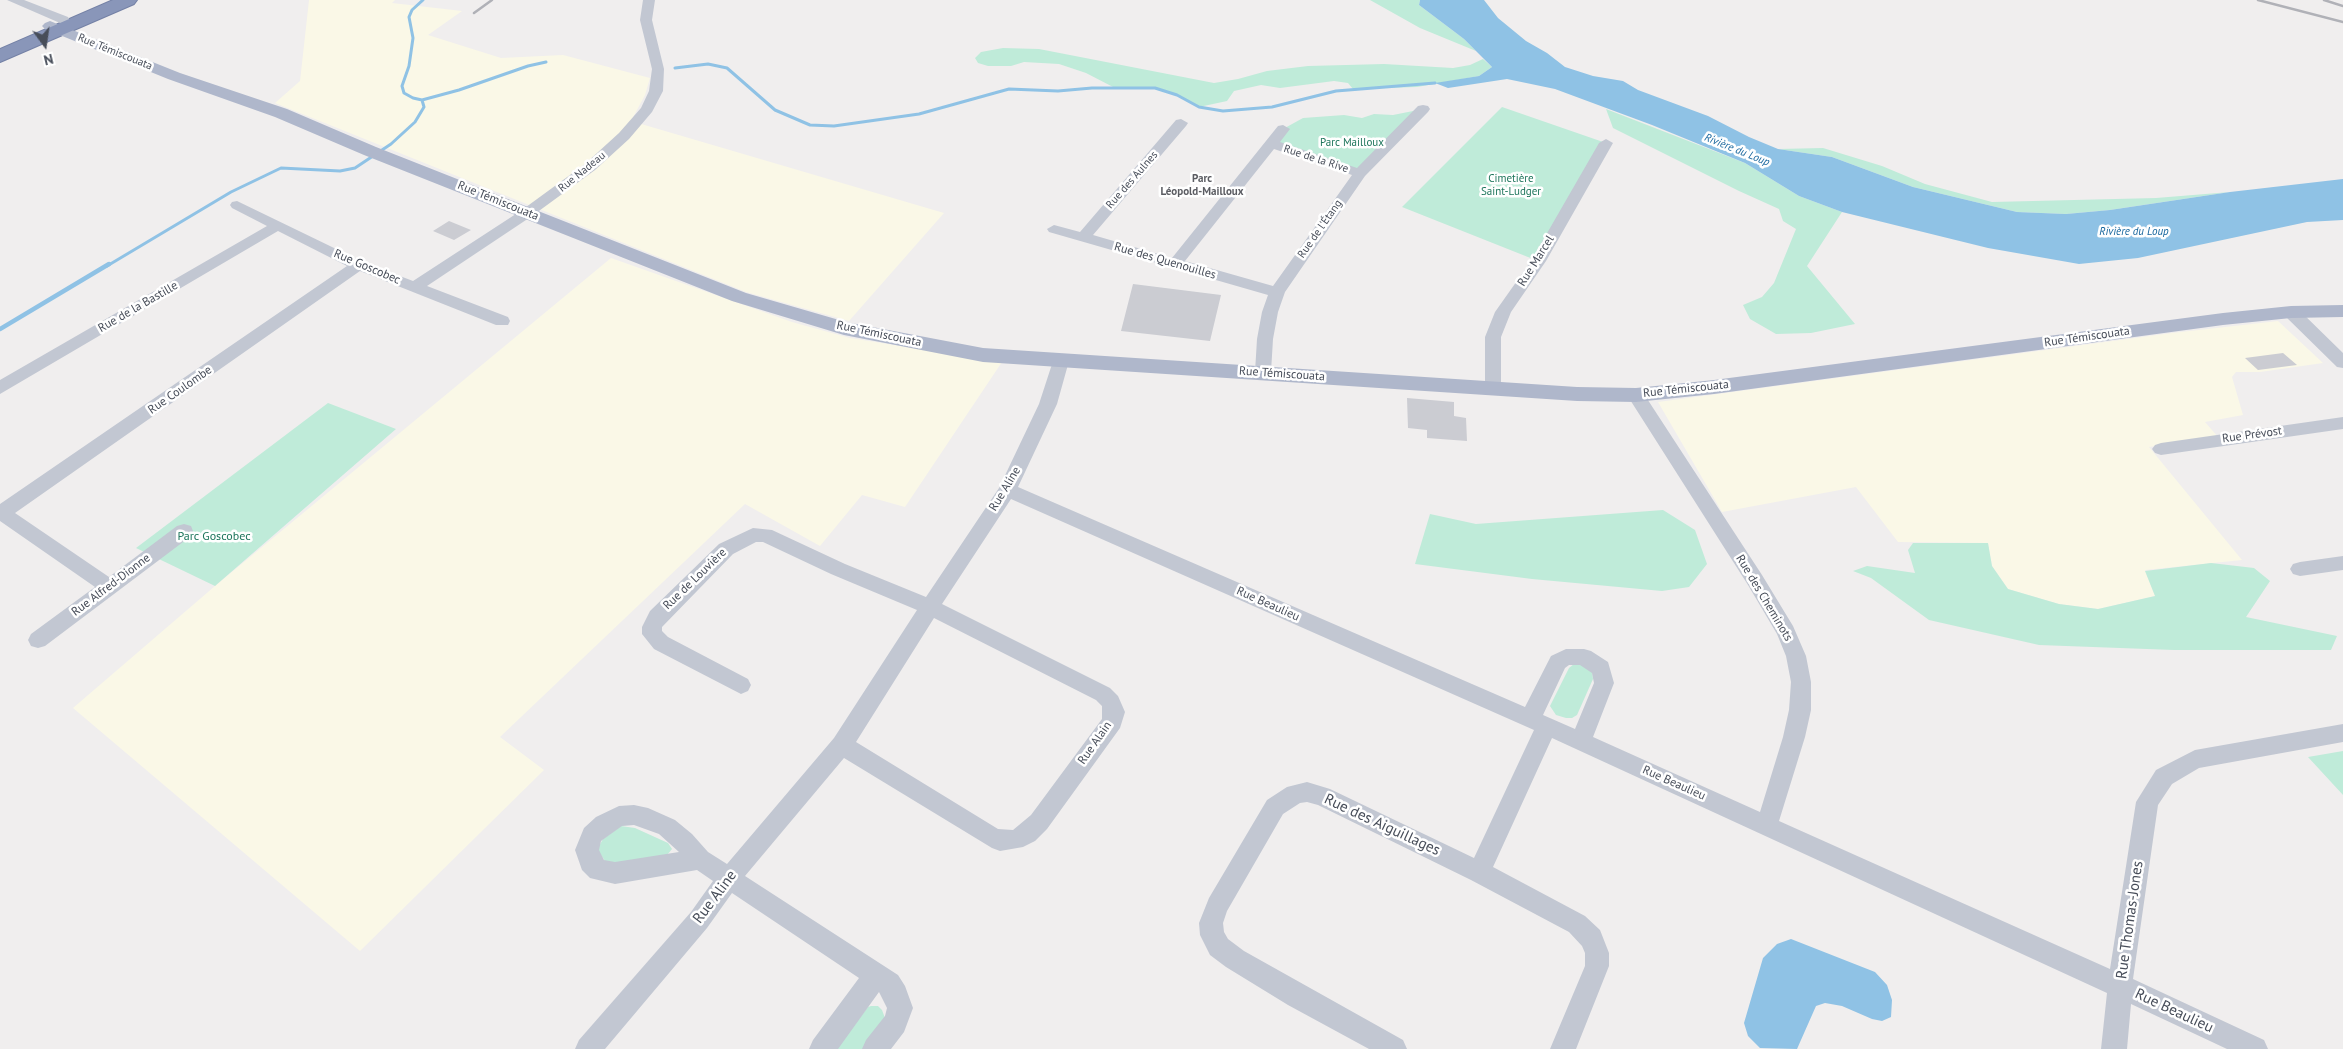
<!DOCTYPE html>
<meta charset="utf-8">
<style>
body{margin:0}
#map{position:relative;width:2343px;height:1049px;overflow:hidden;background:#f0eeee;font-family:"PT Sans",sans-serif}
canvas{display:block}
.north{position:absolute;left:20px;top:20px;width:50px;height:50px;-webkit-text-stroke:4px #fff;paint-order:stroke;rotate:166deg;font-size:14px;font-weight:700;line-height:20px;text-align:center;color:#474d59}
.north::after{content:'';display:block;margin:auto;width:18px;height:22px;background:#474d59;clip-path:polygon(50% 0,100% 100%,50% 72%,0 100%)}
</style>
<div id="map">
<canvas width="2343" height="1049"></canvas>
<div class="north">N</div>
</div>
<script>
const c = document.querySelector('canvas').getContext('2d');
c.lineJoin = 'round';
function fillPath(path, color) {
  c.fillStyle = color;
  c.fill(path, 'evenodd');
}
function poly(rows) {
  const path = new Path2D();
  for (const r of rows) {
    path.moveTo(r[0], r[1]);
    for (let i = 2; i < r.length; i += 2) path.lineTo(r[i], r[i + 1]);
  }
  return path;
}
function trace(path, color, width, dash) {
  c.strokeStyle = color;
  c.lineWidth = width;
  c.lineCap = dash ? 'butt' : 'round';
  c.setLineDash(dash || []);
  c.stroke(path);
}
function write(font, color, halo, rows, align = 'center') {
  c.font = font + ' "PT Sans",sans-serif';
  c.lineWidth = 5;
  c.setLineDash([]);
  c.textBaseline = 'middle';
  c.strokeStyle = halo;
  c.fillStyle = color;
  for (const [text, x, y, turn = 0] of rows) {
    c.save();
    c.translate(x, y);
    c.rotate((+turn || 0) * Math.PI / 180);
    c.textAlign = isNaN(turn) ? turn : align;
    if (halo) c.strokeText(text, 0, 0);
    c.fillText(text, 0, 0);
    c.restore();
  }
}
const commercial = poly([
 [309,0,395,0,392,3,462,11,428,35,501,58,563,55,650,78,645,95,631,121,944,213,849,321,746,292,275,103,300,81],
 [611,258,792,322,850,338,1002,362,905,507,862,495,820,546,745,504,500,737,544,770,360,951,73,708,215,586],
 [2278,321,2323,363,2260,372,2236,372,2232,377,2243,415,2205,422,2218,437,2149,447,2242,560,2145,570,2155,596,2098,609,2059,604,2008,589,1992,566,1988,543,1898,542,1856,487,1722,512,1658,402,2172,333]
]);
const green = poly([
 [1370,0,1420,0,1419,5,1464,39,1476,51,1420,28],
 [1003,48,1039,49,1214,83,1238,79,1267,71,1308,66,1384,64,1453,68,1470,65,1483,59,1492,67,1479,76,1417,87,1353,89,1348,83,1334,81,1280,88,1261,85,1234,91,1227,101,1199,107,1177,95,1155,88,1115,88,1086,73,1059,64,1024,62,1011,66,988,66,978,63,975,58,981,52],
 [1502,107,1606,143,1538,261,1402,207],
 [1423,109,1360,173,1272,144,1283,129,1303,118,1344,115,1362,118,1374,114,1393,115],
 [1606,109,1745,163,1799,196,1842,212,1807,266,1855,324,1811,333,1776,334,1750,319,1743,305,1762,297,1774,283,1796,229,1783,221,1779,209,1739,191,1613,128],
 [1823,148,1882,166,1925,184,1992,202,2156,198,2230,192,2110,210,2066,214,2017,212,1913,187,1832,157,1778,149],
 [328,403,396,429,215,586,136,548],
 [1663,510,1695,530,1707,564,1689,587,1662,591,1532,579,1415,564,1430,514,1476,524],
 [1913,543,1988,543,1992,566,2008,589,2059,604,2098,609,2155,596,2145,571,2211,563,2254,568,2270,581,2246,617,2337,636,2331,650,2174,650,2039,645,1929,620,1871,578,1853,571,1867,566,1915,573,1908,550],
 [1574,664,1582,665,1592,672,1593,679,1577,715,1572,718,1566,718,1556,715,1550,706,1569,668],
 [2343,751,2343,795,2308,757],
 [621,826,635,828,668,843,672,849,667,855,615,863,605,861,599,852,599,846,603,839],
 [871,1006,878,1006,882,1010,885,1018,863,1049,835,1049,868,1007]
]);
const water = poly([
 [1420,0,1484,0,1498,18,1526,41,1547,53,1565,67,1593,76,1623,81,1638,90,1708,116,1749,137,1778,149,1832,157,1913,187,2017,212,2066,214,2110,210,2230,192,2343,179,2343,220,2307,222,2138,258,2079,264,1988,248,1842,212,1799,196,1745,163,1652,125,1555,89,1507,79,1448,88,1435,83,1479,76,1492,67,1464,39,1419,5],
 [1791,939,1875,972,1887,985,1892,1000,1891,1017,1882,1021,1872,1019,1842,1006,1825,1003,1816,1006,1797,1049,1760,1048,1748,1036,1744,1023,1763,958,1777,944]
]);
const streamFar1 = poly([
 [423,0,412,10,409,17,413,38,409,66,402,86,404,93,413,98,422,100,459,90,528,66,546,62],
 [675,68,708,64,727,68,775,110,810,125,834,126,919,114,1009,89,1058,91,1092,88,1155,88,1177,95,1199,107,1223,111,1272,107,1336,91,1435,83],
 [107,266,231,192,281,168,340,171,355,168,391,144,415,122,424,107,422,100]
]);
const stream = poly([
 [0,329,109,264]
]);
const building = poly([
 [449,221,471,230,454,240,433,231],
 [1133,284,1221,295,1210,341,1121,331],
 [2283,353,2297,365,2258,370,2245,358],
 [1407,398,1454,402,1454,416,1466,418,1467,441,1427,438,1427,430,1408,428]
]);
const minor = poly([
 [7,0,24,0,68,17,70,20,64,24,60,23,7,0],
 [643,0,655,0,652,20,664,69,663,91,652,112,629,139,595,170,532,216,427,286,508,317,510,321,508,325,496,325,360,271,15,513,109,577,177,526,184,524,191,526,193,531,191,536,45,646,38,648,31,646,28,640,31,634,95,587,0,521,0,504,347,266,278,231,0,394,0,380,267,226,232,208,230,205,232,202,237,201,363,262,413,281,522,210,585,164,619,133,641,108,649,91,652,69,640,20,643,0],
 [1423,105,1428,106,1430,109,1428,112,1365,176,1285,292,1278,312,1273,339,1271,372,1269,376,1263,378,1257,376,1255,372,1257,339,1262,312,1268,295,1049,232,1047,229,1054,225,1080,232,1176,120,1181,119,1188,123,1186,126,1093,235,1172,258,1278,126,1283,125,1290,129,1280,142,1357,168,1418,106,1423,105],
 [1274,149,1352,175,1273,286,1185,261,1274,149],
 [1606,139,1613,143,1546,261,1511,312,1501,337,1501,387,1499,391,1493,393,1487,391,1485,387,1485,337,1495,312,1531,261,1599,143,1606,139],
 [2291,307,2297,308,2343,353,2343,368,2337,367,2285,316,2283,312,2285,308,2291,307],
 [1061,356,1067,357,1069,361,1057,404,1018,487,1525,707,1551,656,1566,649,1584,649,1591,651,1608,662,1614,683,1593,737,1760,812,1783,737,1789,710,1791,682,1786,656,1777,634,1748,585,1627,395,1630,391,1636,389,1642,391,1762,575,1793,626,1806,656,1811,682,1811,710,1805,737,1779,821,2110,969,2136,802,2156,770,2195,750,2343,724,2343,742,2199,768,2172,784,2158,805,2133,979,2264,1040,2268,1049,2227,1049,2131,1004,2127,1049,2101,1049,2107,993,1552,738,1493,867,1585,916,1600,930,1609,953,1609,966,1576,1049,1550,1049,1585,966,1585,953,1582,946,1569,932,1471,880,1318,805,1307,802,1300,803,1283,814,1227,911,1223,923,1224,932,1228,939,1244,951,1403,1040,1407,1049,1369,1049,1288,1005,1226,967,1210,955,1200,935,1199,923,1209,898,1267,800,1287,787,1307,782,1330,789,1474,858,1534,730,1011,499,942,604,1110,688,1118,696,1125,712,1120,728,1047,829,1035,841,1023,847,1000,851,992,848,844,758,745,876,898,975,905,986,913,1008,904,1032,891,1049,862,1049,866,1040,885,1016,887,1008,879,992,838,1049,809,1049,813,1040,859,978,732,893,707,928,605,1049,575,1049,579,1040,691,912,713,881,697,870,615,884,590,878,582,870,575,850,584,828,596,817,619,806,634,805,648,808,675,820,692,834,708,852,727,864,834,738,917,610,831,574,763,542,756,542,733,554,662,627,662,631,668,637,748,679,751,685,748,691,741,694,654,649,642,634,642,627,650,611,719,544,753,528,772,530,845,564,926,597,999,488,1039,404,1053,361,1055,357,1061,356],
 [934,618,1096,700,1102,706,1102,719,1031,815,1013,830,998,829,856,742,934,618],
 [1569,665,1580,665,1592,673,1594,683,1575,729,1543,715,1565,668,1569,665],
 [634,825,659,834,679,852,615,862,604,860,599,850,601,841,622,826,634,825],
 [2343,417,2343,429,2161,455,2155,453,2152,449,2155,445,2161,443,2343,417],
 [2343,556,2343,570,2300,576,2293,574,2290,569,2293,564,2300,562,2343,556]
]);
const major = poly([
 [50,21,180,73,287,109,376,147,746,293,846,322,983,348,1577,387,1636,388,1714,380,2223,313,2291,306,2343,305,2343,317,2291,318,2223,325,1714,394,1636,402,1577,401,983,362,844,335,732,301,364,155,275,117,168,79,45,29,42,26,45,23,50,21]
]);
const highway = poly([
 [113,0,137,0,134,4,0,62,0,49,113,0]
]);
const rail = poly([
 [2258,0,2343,22],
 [2324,0,2343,6],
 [474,13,492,0]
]);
const farStreetnames = [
 ["Rue Témiscouata",115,52,22],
 ["Rue de la Rive",1316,159,18],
 ["Rue Nadeau",582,172,-39],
 ["Rue des Aulnes",1132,180,-49],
 ["Rue de l'Étang",1320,229,-55]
];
const farParknames = [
 ["Parc Mailloux",1352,143],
 ["Cimetière",1511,179],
 ["Saint-Ludger",1511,192]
];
const farWaternames = [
 ["Rivière du Loup",1737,150,22],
 ["Rivière du Loup",2134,232]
];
const farNeighbourhoodnames = [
 ["Parc",1202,179],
 ["Léopold-Mailloux",1202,192]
];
const streetNames = [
 ["Rue Témiscouata",498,201,22],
 ["Rue des Quenouilles",1165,261,16],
 ["Rue Marcel",1536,261,-58],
 ["Rue Goscobec",367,267,23],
 ["Rue de la Bastille",138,307,-30],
 ["Rue Témiscouata",879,334,12],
 ["Rue Témiscouata",2087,337,-8],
 ["Rue Témiscouata",1282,374,4],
 ["Rue Témiscouata",1686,389,-6],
 ["Rue Coulombe",180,390,-35],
 ["Rue Prévost",2252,435,-8],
 ["Rue Aline",1005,489,-59],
 ["Rue de Louvière",695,579,-44],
 ["Rue Alfred-Dionne",111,585,-37],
 ["Rue des Cheminots",1764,598,59],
 ["Rue Beaulieu",1268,604,24],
 ["Rue Alain",1095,743,-55],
 ["Rue Beaulieu",1674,783,24]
];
const parkNames = [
 ["Parc Goscobec",214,537]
];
const nearStreetnames = [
 ["Rue des Aiguillages",1382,825,25],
 ["Rue Aline",715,897,-53],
 ["Rue Thomas-Jones",2130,920,-82],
 ["Rue Beaulieu",2174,1011,25]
];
fillPath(commercial, '#faf8e7');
fillPath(green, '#bfebd9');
fillPath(water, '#8fc2e5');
trace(streamFar1, '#8fc2e5', 3);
trace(stream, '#8fc2e5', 4.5);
fillPath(building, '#cbccd2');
trace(highway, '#7481a5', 2);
fillPath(minor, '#c2c7d2');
fillPath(major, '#afb7cb');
fillPath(highway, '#8996b9');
trace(rail, '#b0b1b7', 2.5);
write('11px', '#474d59', '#fff', farStreetnames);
write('11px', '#1d755b', '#fff', farParknames);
write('italic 11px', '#17669d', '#fff', farWaternames);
write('bold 11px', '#5b5c62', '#fff', farNeighbourhoodnames);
write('12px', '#474d59', '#fff', streetNames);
write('12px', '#1d755b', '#fff', parkNames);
write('15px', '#474d59', '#fff', nearStreetnames);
</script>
